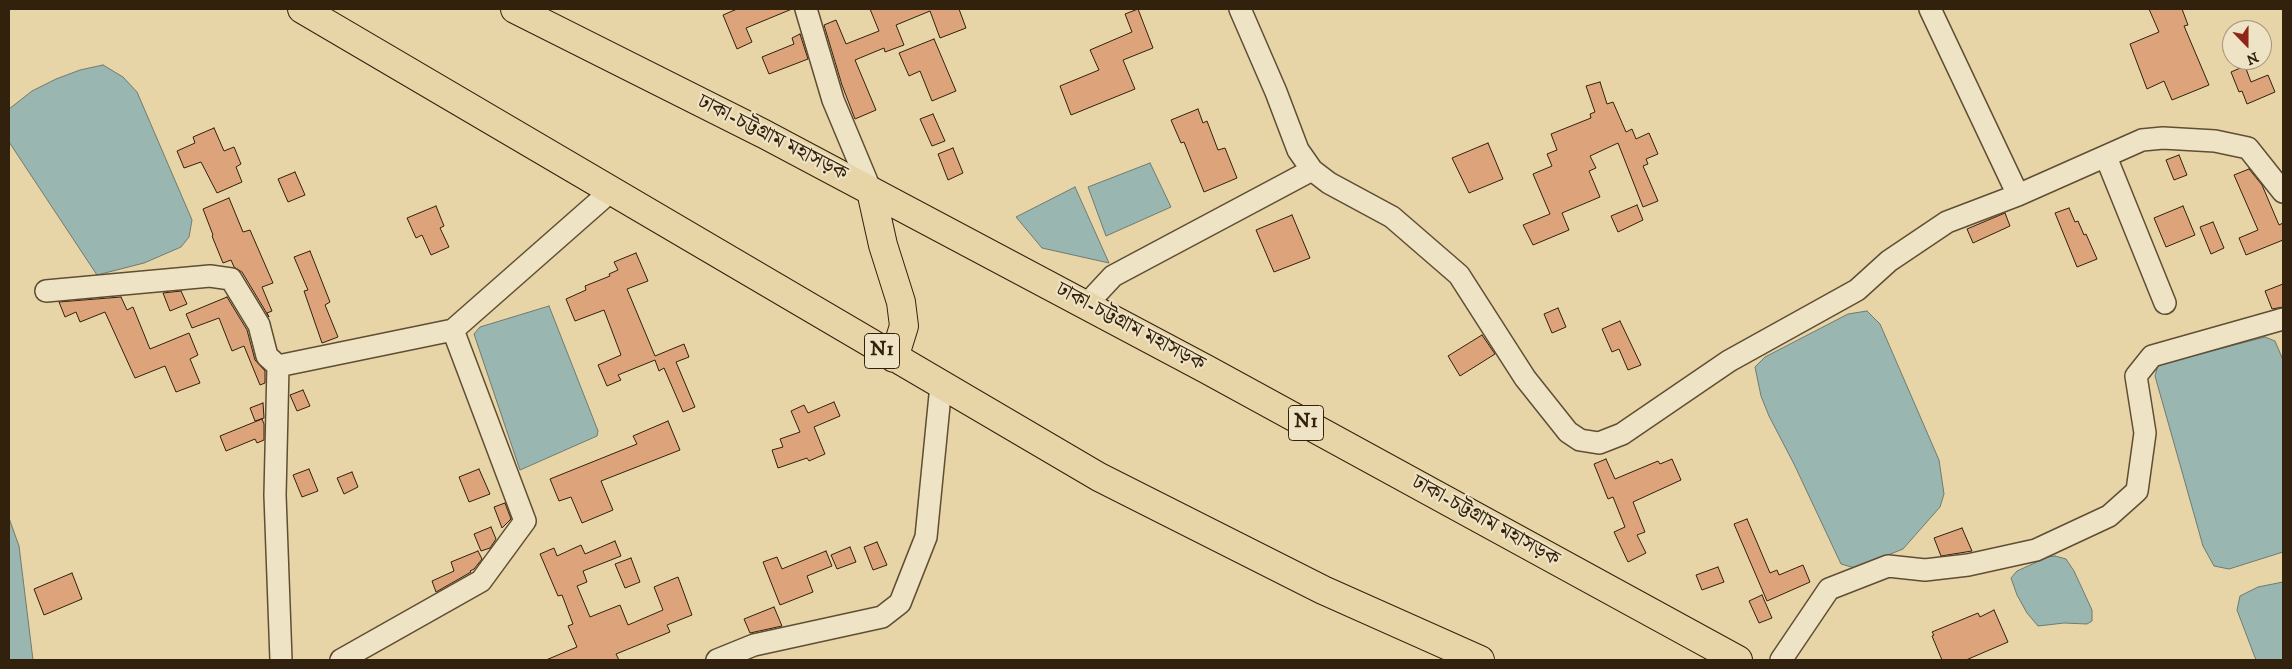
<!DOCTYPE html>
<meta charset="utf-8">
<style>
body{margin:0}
#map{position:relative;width:2292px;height:669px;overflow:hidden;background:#e7d4a7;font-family:"IM FELL DW Pica",serif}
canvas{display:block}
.frame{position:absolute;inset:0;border:10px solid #32210c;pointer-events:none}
.north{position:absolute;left:2222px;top:20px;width:50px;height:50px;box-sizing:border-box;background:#efe3c6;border:1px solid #a3957c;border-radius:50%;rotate:158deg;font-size:14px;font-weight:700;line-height:20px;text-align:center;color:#32210c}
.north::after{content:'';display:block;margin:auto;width:18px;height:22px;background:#8f2418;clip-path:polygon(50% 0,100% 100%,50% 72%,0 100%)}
</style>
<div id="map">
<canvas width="2292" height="669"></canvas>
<div class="frame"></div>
<div class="north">N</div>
</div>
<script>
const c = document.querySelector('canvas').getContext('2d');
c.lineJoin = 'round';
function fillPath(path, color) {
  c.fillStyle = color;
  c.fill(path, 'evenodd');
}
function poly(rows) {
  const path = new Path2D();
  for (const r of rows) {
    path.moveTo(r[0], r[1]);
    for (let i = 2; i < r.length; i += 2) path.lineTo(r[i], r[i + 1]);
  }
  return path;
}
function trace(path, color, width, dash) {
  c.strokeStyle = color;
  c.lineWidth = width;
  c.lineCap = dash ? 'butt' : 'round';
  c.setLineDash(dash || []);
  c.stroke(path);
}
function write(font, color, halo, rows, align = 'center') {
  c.font = font + ' "IM FELL DW Pica","Noto Serif Bengali",serif';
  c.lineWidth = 4.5;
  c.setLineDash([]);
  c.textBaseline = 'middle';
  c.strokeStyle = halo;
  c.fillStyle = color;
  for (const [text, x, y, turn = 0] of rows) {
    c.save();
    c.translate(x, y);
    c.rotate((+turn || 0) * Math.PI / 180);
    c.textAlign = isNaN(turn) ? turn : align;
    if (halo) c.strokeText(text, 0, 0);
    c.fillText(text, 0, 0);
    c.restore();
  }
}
const water = poly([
 [103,65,123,77,137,92,192,220,189,237,181,247,144,263,97,275,9,142,9,109,32,91,56,79,80,70,103,65],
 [1150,163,1171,207,1106,236,1088,187,1150,163],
 [1075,187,1109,263,1042,248,1016,217,1075,187],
 [549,306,598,431,597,436,520,470,474,334,480,327,549,306],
 [1867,311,1880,324,1939,460,1944,494,1940,507,1903,549,1855,568,1841,564,1794,464,1769,416,1761,396,1755,367,1765,357,1848,314,1867,311],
 [2265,337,2275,341,2283,360,2283,552,2229,569,2214,566,2203,546,2155,376,2158,365,2265,337],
 [9,518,19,546,33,660,9,660,9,518],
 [2055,556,2066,559,2074,571,2092,610,2092,621,2087,624,2064,623,2038,626,2027,613,2017,595,2011,578,2017,571,2048,557,2055,556],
 [2283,582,2283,660,2256,660,2237,610,2240,596,2258,587,2283,582]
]);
const building = poly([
 [737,9,792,9,746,28,752,42,737,49,723,15,737,9],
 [870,9,959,9,966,28,940,38,930,11,896,25,904,45,885,52,884,48,855,60,876,110,855,119,842,85,824,25,836,20,846,44,879,31,870,9],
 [1138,9,1153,48,1123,60,1135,89,1071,115,1060,86,1099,70,1090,50,1132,32,1125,14,1138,9],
 [2149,9,2182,9,2188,25,2184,26,2209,85,2172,100,2164,81,2147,89,2130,44,2159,32,2149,9],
 [800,34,808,59,769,74,762,57,794,44,792,38,800,34],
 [934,39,956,91,932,101,920,71,909,76,899,53,934,39],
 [2245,66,2251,82,2268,75,2275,92,2247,104,2242,91,2239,92,2231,72,2245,66],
 [1600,82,1607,104,1613,102,1626,132,1632,129,1636,139,1649,133,1658,154,1646,159,1648,164,1643,166,1658,201,1643,207,1618,143,1590,156,1596,168,1589,171,1600,197,1562,213,1569,230,1533,245,1523,225,1550,214,1533,174,1552,166,1547,154,1557,150,1551,134,1591,118,1590,114,1595,112,1586,86,1600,82],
 [1198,109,1203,123,1207,121,1218,150,1225,148,1237,178,1204,192,1184,142,1181,143,1171,120,1198,109],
 [933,114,945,141,932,146,920,119,933,114],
 [214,128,224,151,234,147,241,164,236,167,242,182,217,193,201,162,184,168,177,151,195,143,193,137,214,128],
 [1488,143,1503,179,1469,193,1452,158,1488,143],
 [953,148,963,173,948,180,938,154,953,148],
 [2179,155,2187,175,2174,180,2166,160,2179,155],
 [2249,169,2262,185,2279,225,2283,223,2283,240,2246,255,2239,238,2258,230,2234,175,2249,169],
 [295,172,305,195,288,202,278,179,295,172],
 [229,198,243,232,250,230,273,283,262,287,272,311,267,313,269,317,242,272,234,267,231,260,223,263,212,236,213,235,203,209,229,198],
 [1637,205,1643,220,1618,232,1611,216,1637,205],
 [436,206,444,226,440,228,449,247,431,255,422,235,416,238,407,218,436,206],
 [2183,206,2195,235,2166,247,2154,218,2183,206],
 [2069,208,2075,222,2078,221,2084,235,2086,234,2097,259,2077,267,2055,213,2069,208],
 [2005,213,2010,226,1973,243,1967,229,2005,213],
 [1292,215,1310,258,1274,272,1256,230,1292,215],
 [2213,222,2224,248,2211,254,2200,227,2213,222],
 [310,251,330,302,325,305,338,337,322,343,304,291,308,290,294,257,310,251],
 [636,253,648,281,627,289,655,356,684,344,689,357,676,362,695,407,683,412,664,368,659,371,655,360,618,375,621,380,607,386,598,365,621,355,604,310,575,321,566,299,586,290,585,286,610,276,609,274,618,270,614,262,636,253],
 [2283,284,2283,307,2272,309,2265,291,2283,284],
 [181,291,187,304,170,311,163,293,181,291],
 [121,297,127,310,133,307,150,349,189,333,198,355,190,359,200,383,176,392,165,366,135,378,105,312,80,322,76,312,65,317,59,302,121,297],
 [227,297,247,330,255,360,265,371,265,383,260,385,244,346,232,351,219,318,192,328,186,314,227,297],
 [1558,308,1566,327,1552,333,1544,314,1558,308],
 [1620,321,1641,365,1628,370,1619,349,1612,352,1602,329,1620,321],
 [1482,335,1495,354,1460,376,1448,356,1482,335],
 [303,390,310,406,297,411,290,395,303,390],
 [834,402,840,416,814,427,825,454,809,461,807,458,778,468,772,450,783,447,780,439,800,432,791,411,804,405,808,413,834,402],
 [263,403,264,418,255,421,250,408,263,403],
 [262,419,264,424,264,440,257,443,255,439,226,451,220,436,262,419],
 [668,421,680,450,601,481,613,510,582,523,571,497,559,501,550,479,637,444,633,436,668,421],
 [1606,459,1615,479,1658,461,1660,464,1672,459,1681,480,1633,502,1645,532,1637,535,1646,553,1628,562,1614,532,1625,527,1613,497,1608,499,1594,464,1606,459],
 [309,469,318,491,302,497,293,475,309,469],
 [479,469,490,494,469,502,459,477,479,469],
 [352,472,358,487,344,494,337,478,352,472],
 [505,503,511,519,502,528,494,507,505,503],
 [1747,519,1770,573,1777,570,1779,575,1803,565,1810,582,1767,601,1734,524,1747,519],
 [491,527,496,539,490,548,481,551,474,534,491,527],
 [1962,528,1972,551,1941,556,1934,538,1962,528],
 [615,541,621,556,583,571,587,582,577,586,590,617,620,605,628,625,663,610,654,587,678,577,692,615,667,625,670,632,616,654,619,660,546,660,577,647,568,626,573,624,562,595,558,596,540,554,554,548,557,556,581,545,585,554,615,541],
 [877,542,887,565,873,570,864,547,877,542],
 [850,547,856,562,837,569,831,555,850,547],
 [478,551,482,559,474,569,470,571,471,572,436,592,432,581,454,571,451,562,478,551],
 [826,551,832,566,807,576,813,592,780,605,763,562,777,557,782,569,826,551],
 [631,558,640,582,625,588,615,564,631,558],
 [1718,567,1724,582,1702,590,1696,575,1718,567],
 [72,573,82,599,44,615,34,589,72,573],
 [1762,595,1772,618,1759,623,1749,601,1762,595],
 [774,607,782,626,750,633,744,619,774,607],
 [1994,610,2008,642,1966,660,1942,660,1932,636,1934,635,1932,632,1978,613,1980,617,1994,610]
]);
const minor = poly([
 [806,9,833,100,871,191],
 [1240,9,1276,92,1298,150,1312,170,1329,183,1392,217,1459,275,1525,378,1568,432,1580,440,1599,443,1622,434,1729,361,1857,290,1889,261,1947,222,2018,195,2142,140,2163,138,2215,141,2248,148,2283,192],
 [1930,9,2018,195],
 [2106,157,2165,303],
 [46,291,210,276,231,279,259,325,267,356,278,366,453,330],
 [1086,305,1113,276,1312,170],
 [278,366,275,495,281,660],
 [341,660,481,581,525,521,453,330,611,191],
 [717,660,754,645,882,617,900,603,926,537,941,385],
 [1781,660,1829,589,1888,566,1925,570,1968,565,2036,550,2109,516,2137,491,2145,433,2136,376,2152,356,2283,319]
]);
const highway = poly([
 [302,9,1099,477,1323,590,1480,660],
 [515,9,764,134,1206,369,1738,660],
 [871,191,883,245,901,302,904,326,894,358]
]);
const shields = [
 [882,351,35],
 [1306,423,35]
];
const shieldNames = [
 ["N1",882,351],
 ["N1",1306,423]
];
const streetNames = [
 ["ঢাকা-চট্টগ্রাম মহাসড়ক",772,139,27],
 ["ঢাকা-চট্টগ্রাম মহাসড়ক",1130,328,28],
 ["ঢাকা-চট্টগ্রাম মহাসড়ক",1485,522,29]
];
fillPath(water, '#99b6b1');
trace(water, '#707a6f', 1);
fillPath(building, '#dda47b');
trace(building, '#32210c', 1);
trace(minor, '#5f4e33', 24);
trace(highway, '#32210c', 30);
trace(minor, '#efe3c6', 21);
trace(highway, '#e7d4a7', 28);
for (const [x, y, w] of shields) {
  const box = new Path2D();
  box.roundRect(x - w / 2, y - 17.5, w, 35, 4);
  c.fillStyle = '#efe3c6';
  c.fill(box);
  trace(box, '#32210c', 1);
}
write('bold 20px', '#32210c', null, shieldNames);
write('21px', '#32210c', '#efe3c6', streetNames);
</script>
